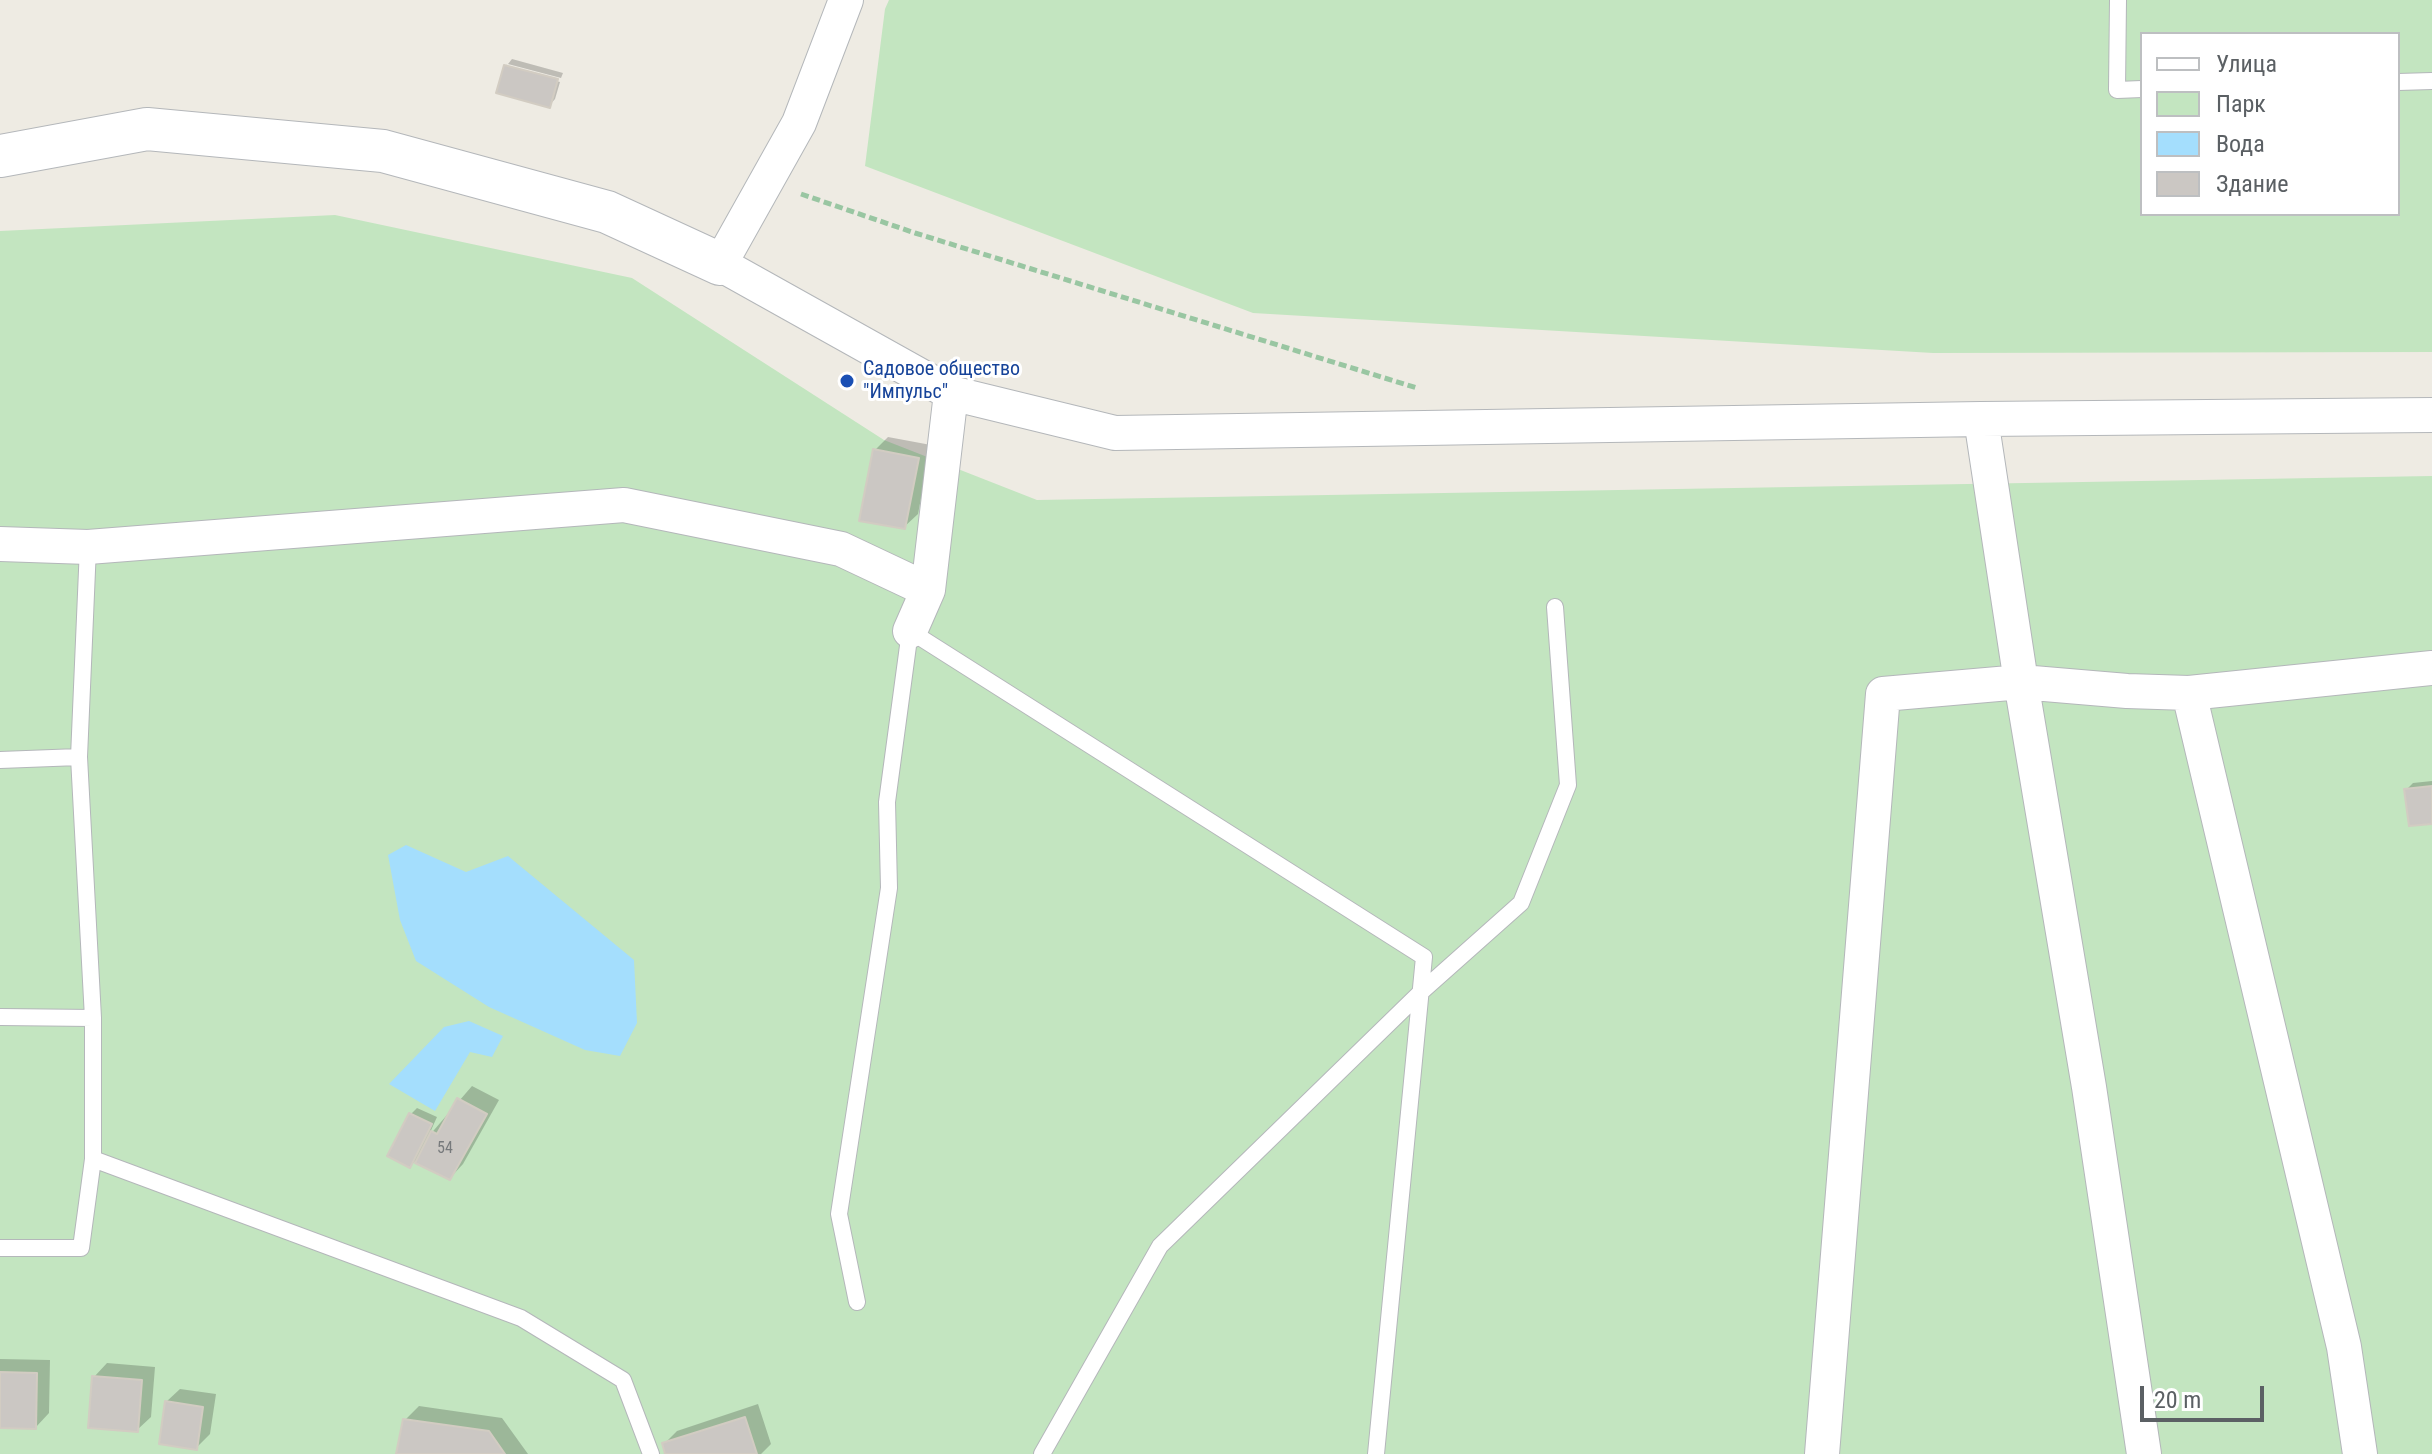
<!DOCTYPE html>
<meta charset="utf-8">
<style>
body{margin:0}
#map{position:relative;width:2432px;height:1454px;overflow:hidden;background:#eeebe3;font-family:"Roboto Condensed",sans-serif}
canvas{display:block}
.legend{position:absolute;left:2140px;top:32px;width:260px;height:184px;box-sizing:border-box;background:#fff;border:2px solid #bdbfc1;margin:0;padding:10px 14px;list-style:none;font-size:24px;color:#5b6064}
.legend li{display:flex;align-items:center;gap:16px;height:40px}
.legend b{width:40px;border:2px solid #bdbfc1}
.scale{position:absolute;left:2140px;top:1386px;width:124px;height:36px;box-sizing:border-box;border:4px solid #5b6064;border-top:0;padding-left:10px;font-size:24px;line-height:28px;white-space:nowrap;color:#5b6064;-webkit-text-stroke:6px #fff;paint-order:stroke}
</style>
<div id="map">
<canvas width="2432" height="1454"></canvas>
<ul class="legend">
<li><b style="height:10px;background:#fff"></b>Улица</li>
<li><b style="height:22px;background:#c3e5c0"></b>Парк</li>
<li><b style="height:22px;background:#a4defd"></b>Вода</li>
<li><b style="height:22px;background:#cbc7c3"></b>Здание</li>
</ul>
<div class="scale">20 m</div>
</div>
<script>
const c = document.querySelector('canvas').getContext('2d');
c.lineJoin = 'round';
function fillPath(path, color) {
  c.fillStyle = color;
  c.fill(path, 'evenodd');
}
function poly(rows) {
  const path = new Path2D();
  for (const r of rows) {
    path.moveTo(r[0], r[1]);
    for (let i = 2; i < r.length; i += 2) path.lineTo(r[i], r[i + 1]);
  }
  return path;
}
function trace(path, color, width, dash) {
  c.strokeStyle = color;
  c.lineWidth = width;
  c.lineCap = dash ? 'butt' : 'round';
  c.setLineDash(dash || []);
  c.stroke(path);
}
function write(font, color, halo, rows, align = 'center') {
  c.font = font + ' "Roboto Condensed",sans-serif';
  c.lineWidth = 6;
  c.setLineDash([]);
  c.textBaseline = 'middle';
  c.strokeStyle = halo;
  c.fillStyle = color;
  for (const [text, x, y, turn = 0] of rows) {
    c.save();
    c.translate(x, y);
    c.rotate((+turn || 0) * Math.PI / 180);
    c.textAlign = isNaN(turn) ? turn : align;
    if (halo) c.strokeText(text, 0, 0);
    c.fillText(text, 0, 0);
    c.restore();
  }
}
const green = poly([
 [889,0,2432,0,2432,352,1933,353,1253,313,865,166,885,9],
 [2142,34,2398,34,2398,214,2142,214],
 [335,215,632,278,884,440,1037,500,2432,476,2432,1454,0,1454,0,231]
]);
const water = poly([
 [406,845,466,872,508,856,634,960,637,1023,620,1056,585,1050,489,1007,416,961,400,920,388,855],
 [469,1021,503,1036,492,1057,470,1052,435,1111,389,1084,444,1027]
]);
const shadow = poly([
 [512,59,563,73,561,78,508,64],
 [507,64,507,68,560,82,555,99,549,106,499,92],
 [888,437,931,445,918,514,904,527,875,450],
 [2432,781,2432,822,2406,790,2413,783],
 [472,1086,499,1100,463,1164,450,1178,415,1161,410,1166,390,1155,411,1114,417,1108,437,1117,428,1137],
 [0,1359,50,1360,49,1413,36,1427,0,1426],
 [107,1363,155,1367,151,1417,137,1430,94,1377],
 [180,1389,216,1394,210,1434,197,1447,166,1402],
 [758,1404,771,1444,761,1454,667,1454,664,1444,677,1431],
 [419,1406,502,1418,528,1454,398,1454,405,1420]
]);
const building = poly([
 [504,65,558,79,550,108,496,93,504,65],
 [873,449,919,458,905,529,859,521,873,449],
 [2432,786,2432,824,2409,826,2404,789,2432,786],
 [457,1098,487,1114,450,1180,415,1163,431,1131,437,1134,457,1098],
 [409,1113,432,1124,410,1168,387,1156,409,1113],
 [0,1372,37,1373,36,1429,0,1428,0,1372],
 [92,1376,142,1380,138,1432,88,1428,92,1376],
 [165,1401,203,1407,197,1450,159,1444,165,1401],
 [745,1417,757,1454,665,1454,662,1443,745,1417],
 [403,1419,489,1431,505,1454,396,1454,403,1419]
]);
const path = poly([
 [801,194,915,233,1417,388]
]);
const service = poly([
 [2118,0,2117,90,2142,89],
 [2398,82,2432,81],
 [0,760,79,757],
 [0,1017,93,1018],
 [93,1159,521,1318,623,1380,651,1454],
 [0,1248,81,1248,93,1159,93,1018,79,757,88,547],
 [857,1302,839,1214,889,888,887,802,910,631,1424,957,1376,1454],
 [1042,1454,1160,1246,1421,992,1521,903,1568,785,1555,607]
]);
const minor = poly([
 [846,0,799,123,720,264,951,393,1115,433,1981,419,2432,415],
 [1981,419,2021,682,2089,1087,2144,1454],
 [0,544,88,547,624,505,841,549,928,590],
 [910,631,928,590,951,393],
 [2189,693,2344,1347,2360,1454],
 [1822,1454,1883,694,2021,682,2127,691,2189,693,2432,668]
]);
const tertiary = poly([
 [0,156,147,129,383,151,607,212,720,264]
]);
const markers = [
 [847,381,8,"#1a4fb4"]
];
const numberNames = [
 ["54",445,1149]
];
const transitNames = [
 ["Садовое общество",863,370],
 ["\"Импульс\"",863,393]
];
fillPath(green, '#c3e5c0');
fillPath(water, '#a4defd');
fillPath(shadow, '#0003');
fillPath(building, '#cbc7c3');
trace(building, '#d2ccc2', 2);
trace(service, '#b4b7ba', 18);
trace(minor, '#b4b7ba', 36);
trace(tertiary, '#b4b7ba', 44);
trace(path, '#99c6a2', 5, [8, 4]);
trace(service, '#fff', 16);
trace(minor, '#fff', 34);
trace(tertiary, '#fff', 42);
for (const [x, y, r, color] of markers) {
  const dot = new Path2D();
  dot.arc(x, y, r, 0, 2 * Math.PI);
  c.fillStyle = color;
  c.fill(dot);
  trace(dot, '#fff', 3);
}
write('16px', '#777a7c', null, numberNames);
write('20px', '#164399', '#fff', transitNames, 'left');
</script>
